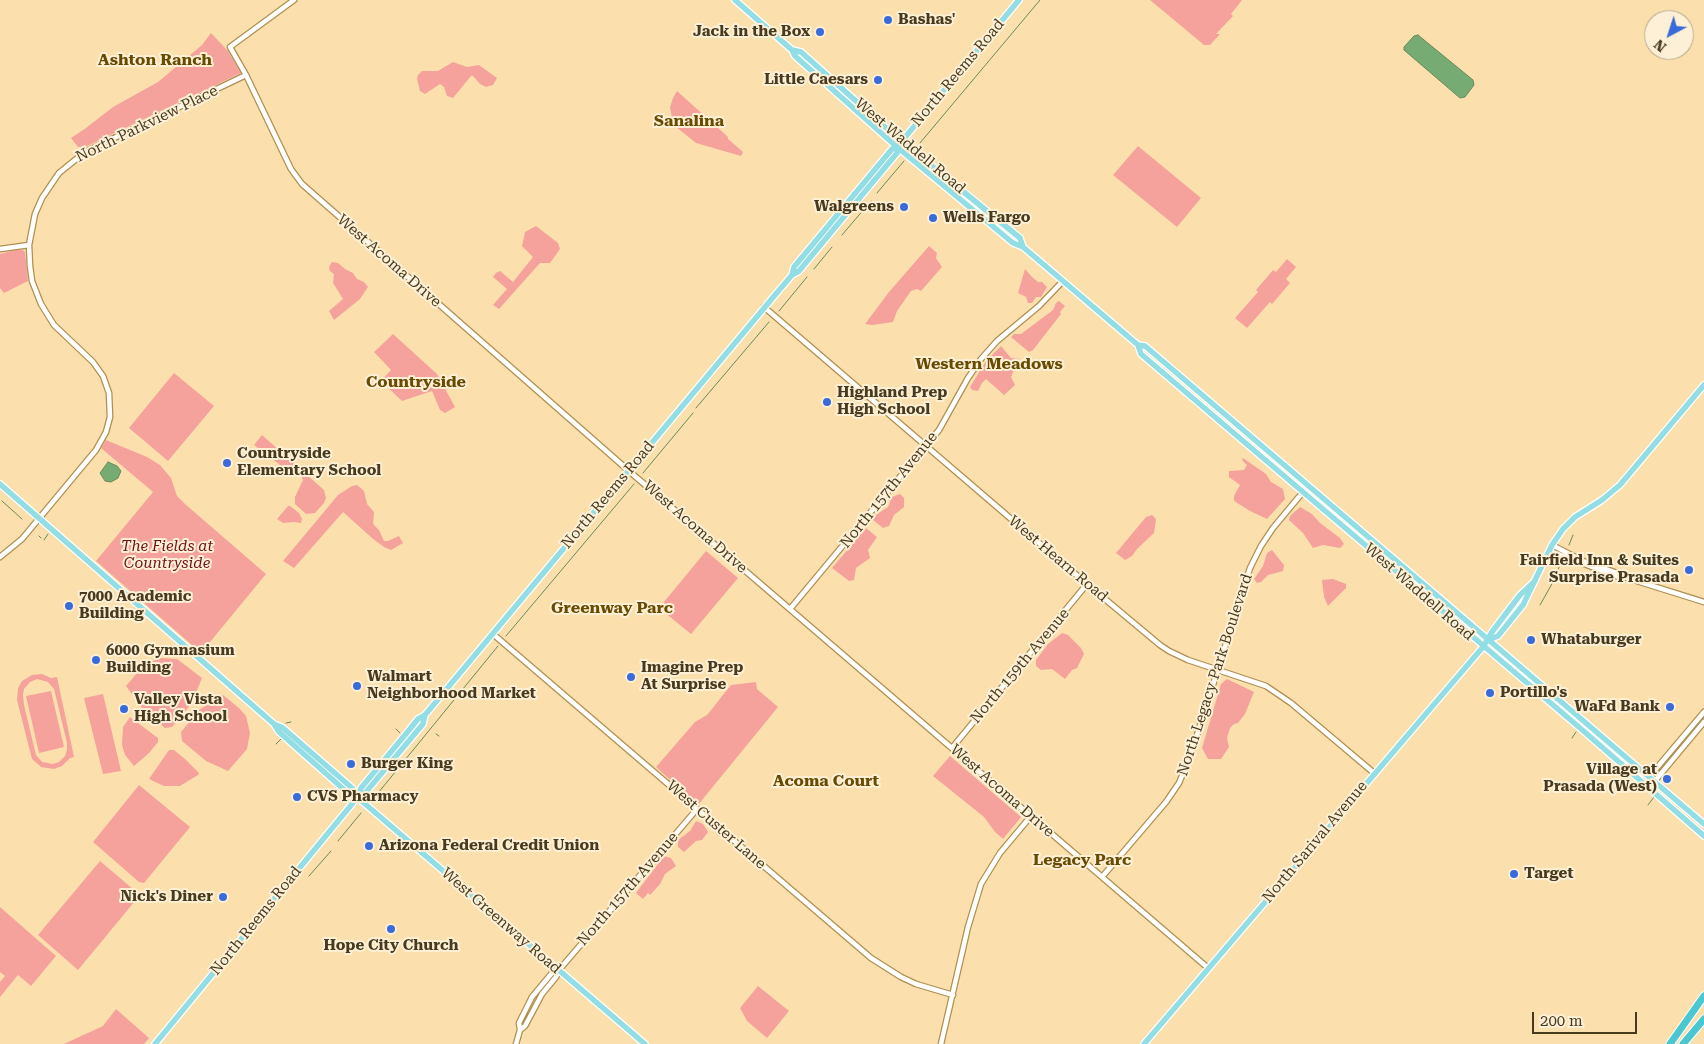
<!DOCTYPE html>
<style>
body{margin:0}
#map{position:relative;width:1704px;height:1044px;overflow:hidden;background:#fbe0ad;font-family:"Roboto Serif",serif}
canvas{display:block}
.north{position:absolute;left:1644px;top:10px;width:50px;height:50px;box-sizing:border-box;background:#fdf0d6;border:1px solid #b4a78d;border-radius:50%;rotate:220deg;font-size:14px;font-weight:700;line-height:20px;text-align:center;color:#473a1f}
.north::after{content:'';display:block;margin:auto;width:18px;height:22px;background:#396bda;clip-path:polygon(50% 0,100% 100%,50% 72%,0 100%)}
.scale{position:absolute;left:1532px;top:1012px;width:105px;height:22px;box-sizing:border-box;border:2px solid #473a1f;border-top:0;padding-left:6px;font-size:15px;line-height:18px;white-space:nowrap;color:#473a1f;-webkit-text-stroke:4px #fdf0d6;paint-order:stroke}
</style>
<div id="map">
<canvas width="1704" height="1044"></canvas>
<div class="north">N</div>
<div class="scale">200 m</div>
</div>
<script>
const c = document.querySelector('canvas').getContext('2d');
c.lineJoin = 'round';
function fillPath(path, color) {
  c.fillStyle = color;
  c.fill(path, 'evenodd');
}
function poly(rows) {
  const path = new Path2D();
  for (const r of rows) {
    path.moveTo(r[0], r[1]);
    for (let i = 2; i < r.length; i += 2) path.lineTo(r[i], r[i + 1]);
  }
  return path;
}
function trace(path, color, width, dash) {
  c.strokeStyle = color;
  c.lineWidth = width;
  c.lineCap = dash ? 'butt' : 'round';
  c.setLineDash(dash || []);
  c.stroke(path);
}
function write(font, color, halo, rows, align = 'center') {
  c.font = font + ' "Roboto Serif",serif';
  c.lineWidth = 4;
  c.setLineDash([]);
  c.textBaseline = 'middle';
  c.strokeStyle = halo;
  c.fillStyle = color;
  for (const [text, x, y, turn = 0] of rows) {
    c.save();
    c.translate(x, y);
    c.rotate((+turn || 0) * Math.PI / 180);
    c.textAlign = isNaN(turn) ? turn : align;
    if (halo) c.strokeText(text, 0, 0);
    c.fillText(text, 0, 0);
    c.restore();
  }
}
const green = poly([
 [1150,0,1242,0,1231,14,1233,16,1216,34,1220,34,1210,45,1204,45],
 [211,33,228,51,241,73,83,148,78,147,71,138,86,128,113,107,158,82,202,45],
 [453,62,467,67,479,65,497,78,493,85,486,87,480,84,473,76,471,76,453,98,447,96,444,87,440,84,425,94,420,91,417,79,418,75,422,71,438,71],
 [677,91,728,137,728,139,743,152,741,156,696,143,676,127,672,118,670,107,673,98],
 [1138,146,1201,198,1177,227,1113,175],
 [536,226,558,243,560,249,550,263,540,263,499,309,493,305,507,289,493,277,496,273,500,271,513,282,533,257,522,246,525,232],
 [929,246,937,253,936,258,942,267,921,291,917,289,911,291,897,311,893,322,872,325,865,324,889,292],
 [15,250,23,250,25,252,28,281,4,293,0,288,0,254],
 [1287,259,1296,267,1286,279,1290,283,1272,304,1270,302,1247,328,1235,318,1258,292,1256,290,1273,270,1276,272],
 [332,262,338,263,345,269,353,273,357,279,364,282,368,287,360,299,334,320,329,311,343,299,333,283,334,274,330,271,329,267],
 [1025,269,1032,277,1038,282,1042,282,1047,287,1041,297,1036,297,1032,303,1028,303,1026,297,1018,293],
 [1059,301,1065,306,1060,312,1061,314,1033,350,1029,352,1011,337,1014,334,1021,334,1053,310,1056,303],
 [393,334,437,374,455,407,445,413,440,410,432,391,402,401,381,381,391,370,374,352],
 [1001,346,1011,358,1019,359,1020,363,1014,370,1011,377,1015,385,1004,395,986,379,982,383,978,391,972,390,970,387,986,361],
 [174,373,214,406,168,461,129,428],
 [262,435,324,490,326,498,324,503,315,513,306,514,295,504,295,497,303,480,300,473,295,470,286,473,279,464,254,445],
 [106,440,147,457,160,465,171,478,177,496,185,504,266,574,201,653,96,561,153,492,101,448],
 [1243,458,1266,474,1271,482,1283,489,1285,499,1267,519,1250,511,1234,501,1234,496,1240,485,1229,477,1229,471,1244,470,1247,465,1242,460],
 [357,485,364,491,367,504,374,512,373,524,379,530,384,541,388,541,399,536,403,543,391,550,384,547,372,538,343,512,294,568,283,561,338,495,352,486],
 [900,494,904,498,904,507,894,515,889,526,883,528,873,520,877,514,888,507,892,497],
 [288,506,290,506,299,513,302,519,301,523,294,522,283,523,277,519],
 [1300,507,1312,514,1320,523,1340,538,1344,544,1340,548,1323,545,1313,548,1303,533,1289,520,1290,516],
 [1152,515,1156,519,1154,533,1137,549,1132,556,1125,560,1116,553,1146,517],
 [866,528,877,537,868,550,870,558,856,568,854,580,849,581,832,568],
 [1272,550,1284,565,1283,571,1268,575,1261,582,1257,583,1254,579,1263,566,1267,553],
 [706,551,738,578,691,634,659,608],
 [1333,579,1346,584,1346,588,1328,606,1324,597,1322,580],
 [1062,633,1068,635,1081,648,1084,654,1077,668,1072,670,1065,679,1052,669,1041,670,1036,666,1036,660,1048,644],
 [159,658,177,659,202,678,192,703,172,727,165,728,142,708,126,686,143,666],
 [42,674,51,678,57,677,74,757,70,758,62,766,54,769,41,767,32,759,17,700,18,688,22,681,32,675],
 [37,679,48,682,54,689,67,743,67,750,65,756,59,762,53,764,42,762,36,755,24,705,23,695,24,689,30,682],
 [1227,679,1254,692,1245,714,1238,723,1234,724,1230,728,1227,738,1229,747,1221,759,1208,759,1202,748,1221,684],
 [756,682,757,689,778,707,698,805,656,767,695,722,707,715,731,685],
 [51,691,64,747,39,753,26,696],
 [103,694,121,771,103,774,84,698],
 [223,695,239,708,246,716,250,733,247,749,228,771,206,761,182,741,181,732,199,710],
 [130,717,158,738,158,742,149,753,134,766,125,755,122,745,123,727],
 [169,750,174,750,185,759,199,773,198,775,180,786,164,786,149,779],
 [950,756,1021,817,1003,839,995,832,984,817,933,776],
 [139,785,190,827,144,883,139,882,93,842],
 [696,821,703,824,708,832,702,840,696,841,684,852,678,847,678,840,690,831],
 [664,856,671,858,676,866,665,874,660,884,650,895,648,893,643,899,636,893],
 [100,861,140,895,78,970,38,935],
 [0,907,56,956,31,986,18,975,0,997,0,982,5,976,0,972],
 [758,986,789,1011,767,1038,747,1021,740,1008],
 [116,1009,149,1038,144,1044,64,1044,103,1026]
]);
const water = poly([
 [1418,35,1473,80,1474,85,1465,97,1460,98,1404,50,1404,47,1414,36,1418,35],
 [108,462,117,466,121,471,118,478,111,482,105,481,100,473,108,462]
]);
const stream = poly([
 [920,143,1040,0],
 [877,193,904,161],
 [842,235,871,201],
 [814,269,832,247],
 [779,311,807,277],
 [696,408,769,322],
 [643,473,693,413],
 [2,501,22,519],
 [39,536,41,538],
 [44,540,48,534],
 [1569,545,1573,535],
 [1540,605,1553,582,1560,565],
 [506,636,634,484],
 [173,654,178,649],
 [286,723,291,722],
 [396,729,400,733],
 [436,734,439,736],
 [1572,738,1576,732],
 [276,744,281,739],
 [374,798,498,646],
 [1648,805,1654,797],
 [338,841,361,813],
 [309,876,331,851]
]);
const minor = poly([
 [294,0,230,47,246,75,291,169,302,184,629,471,1208,968],
 [0,249,29,245],
 [764,307,1087,584,1160,645,1169,651,1188,660,1266,686,1291,703,1374,773],
 [1552,545,1583,561,1623,575,1624,577],
 [1550,551,1621,578,1624,577,1704,602],
 [0,557,22,539,96,450,106,432,110,417,109,393,103,376,93,362,54,325,41,304,32,281,30,266,29,245,35,214,42,198,59,173,85,152,246,75],
 [790,609,939,430,968,378,981,359,997,341,1039,306,1063,281],
 [493,634,871,958,901,977,916,984,953,995],
 [952,748,1087,584],
 [1644,783,1704,712],
 [1649,788,1704,722],
 [1102,877,1166,802,1179,783,1191,754,1250,568,1261,546,1273,528,1303,492],
 [520,1030,519,1023,532,997,552,973,559,970],
 [516,1044,520,1030,525,1026,542,994,556,977,559,970,697,809],
 [941,1044,968,927,981,884,1000,853,1031,816]
]);
const major = poly([
 [735,0,792,50,795,56,897,147,1013,243,1023,247,1063,281,1138,345,1141,354,1580,728,1704,836],
 [792,50,801,52,894,135,1020,238,1023,247],
 [792,275,794,267,892,149,897,147,1019,0],
 [1138,345,1145,346,1704,824],
 [0,484,274,724,283,728,352,788,357,796],
 [1488,640,1498,636,1523,605,1552,545,1563,529,1575,517,1602,500,1620,485,1704,385],
 [274,724,279,732,349,794,357,797,645,1044],
 [357,797,361,788,405,735,418,719,425,715,775,295,792,275,799,271,828,236,897,153,897,147],
 [155,1044,352,804,357,797,366,792,423,724,425,715],
 [1144,1044,1483,647,1492,632,1520,595,1535,581]
]);
const highway = poly([
 [1670,1044,1704,996],
 [1683,1044,1704,1019]
]);
const markers = [
 [888,20,5,"#396bda"],
 [820,32,5,"#396bda"],
 [878,80,5,"#396bda"],
 [904,207,5,"#396bda"],
 [933,218,5,"#396bda"],
 [827,402,5,"#396bda"],
 [227,463,5,"#396bda"],
 [1689,570,5,"#396bda"],
 [69,606,5,"#396bda"],
 [1531,640,5,"#396bda"],
 [96,660,5,"#396bda"],
 [631,677,5,"#396bda"],
 [357,686,5,"#396bda"],
 [1490,693,5,"#396bda"],
 [1670,707,5,"#396bda"],
 [124,709,5,"#396bda"],
 [351,764,5,"#396bda"],
 [1667,779,5,"#396bda"],
 [297,797,5,"#396bda"],
 [369,846,5,"#396bda"],
 [1514,874,5,"#396bda"],
 [223,897,5,"#396bda"],
 [391,929,5,"#396bda"]
];
const poiNames = [
 ["Bashas'",898,20],
 ["Jack in the Box",810,32,"right"],
 ["Little Caesars",868,80,"right"],
 ["Walgreens",894,207,"right"],
 ["Wells Fargo",943,218],
 ["Highland Prep",837,393],
 ["High School",837,410],
 ["Countryside",237,454],
 ["Elementary School",237,471],
 ["Fairfield Inn & Suites",1679,561,"right"],
 ["Surprise Prasada",1679,578,"right"],
 ["7000 Academic",79,597],
 ["Building",79,614],
 ["Whataburger",1541,640],
 ["6000 Gymnasium",106,651],
 ["Building",106,668],
 ["Imagine Prep",641,668],
 ["At Surprise",641,685],
 ["Walmart",367,677],
 ["Neighborhood Market",367,694],
 ["Portillo's",1500,693],
 ["Valley Vista",134,700],
 ["High School",134,717],
 ["WaFd Bank",1660,707,"right"],
 ["Burger King",361,764],
 ["Village at",1657,770,"right"],
 ["Prasada (West)",1657,787,"right"],
 ["CVS Pharmacy",307,797],
 ["Arizona Federal Credit Union",379,846],
 ["Target",1524,874],
 ["Nick's Diner",213,897,"right"],
 ["Hope City Church",391,946,"center"]
];
const streetNames = [
 ["North Reems Road",958,73,-50],
 ["North Parkview Place",147,124,-26],
 ["West Waddell Road",910,146,40],
 ["West Acoma Drive",389,261,41],
 ["North 157th Avenue",889,490,-51],
 ["North Reems Road",608,495,-50],
 ["West Acoma Drive",695,527,41],
 ["West Hearn Road",1058,559,40],
 ["West Waddell Road",1419,592,41],
 ["North 159th Avenue",1020,666,-50],
 ["North Legacy Park Boulevard",1215,675,-72],
 ["West Acoma Drive",1002,791,41],
 ["West Custer Lane",716,825,41],
 ["North Sarival Avenue",1315,842,-50],
 ["North 157th Avenue",628,889,-49],
 ["North Reems Road",256,921,-51],
 ["West Greenway Road",501,921,41]
];
const parkNames = [
 ["The Fields at",167,547],
 ["Countryside",167,564]
];
const neighbourhoodNames = [
 ["Ashton Ranch",155,60],
 ["Sanalina",689,121],
 ["Western Meadows",989,364],
 ["Countryside",416,382],
 ["Greenway Parc",612,608],
 ["Acoma Court",826,781],
 ["Legacy Parc",1082,860]
];
fillPath(green, '#f5a29d');
fillPath(water, '#76ac74');
trace(water, '#688a5a', 1);
trace(stream, '#688a5a', 1);
trace(minor, '#b09051', 7);
trace(major, '#fff', 8);
trace(highway, '#fff', 9);
trace(minor, '#fff', 4.5);
trace(major, '#93dde4', 5.5);
trace(highway, '#4bc7d2', 7);
for (const [x, y, r, color] of markers) {
  const dot = new Path2D();
  dot.arc(x, y, r, 0, 2 * Math.PI);
  c.fillStyle = color;
  c.fill(dot);
  trace(dot, '#fdf0d6', 2);
}
write('bold 15px', '#473a1f', '#fdf0d6', poiNames, 'left');
write('15px', '#473a1f', '#fdf0d6', streetNames);
write('italic 15px', '#721118', '#fdf0d6', parkNames);
write('bold 16px', '#684b00', '#fdf0d6', neighbourhoodNames);
</script>
